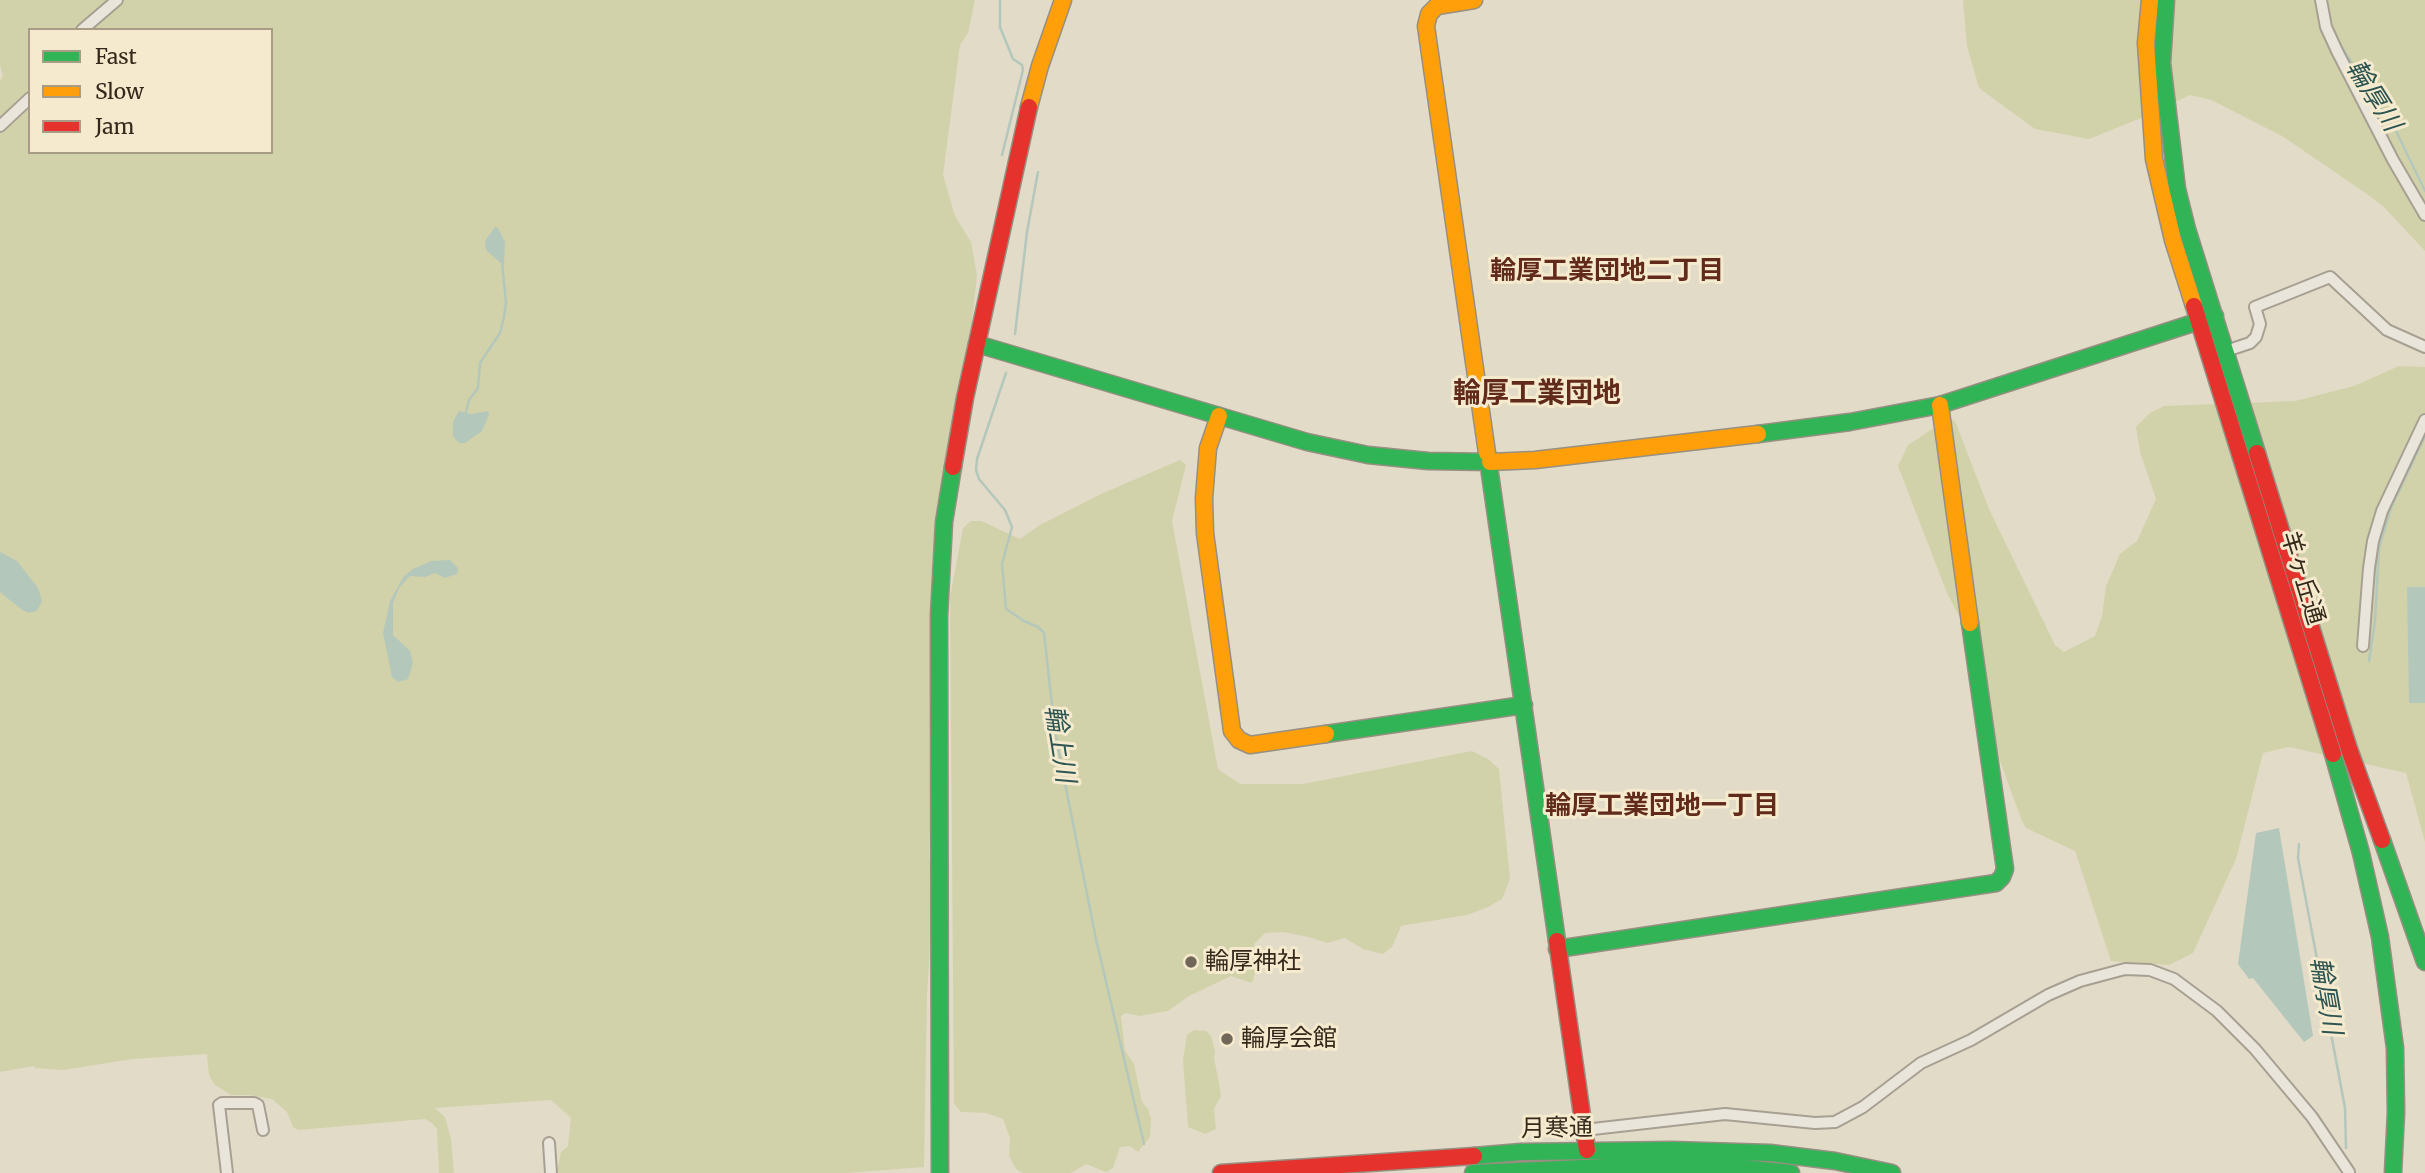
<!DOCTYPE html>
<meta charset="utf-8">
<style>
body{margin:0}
#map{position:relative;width:2425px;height:1173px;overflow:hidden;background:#e2dbc8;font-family:Merriweather,serif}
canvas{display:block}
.legend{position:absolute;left:28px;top:28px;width:245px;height:126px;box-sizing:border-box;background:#f5eacd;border:2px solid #a89c86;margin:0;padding:9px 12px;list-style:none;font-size:21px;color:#34281b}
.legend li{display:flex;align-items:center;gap:14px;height:35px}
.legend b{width:35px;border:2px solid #a89c86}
</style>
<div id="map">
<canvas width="2425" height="1173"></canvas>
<ul class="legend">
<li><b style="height:9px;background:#30b455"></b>Fast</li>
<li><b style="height:9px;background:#ff9f0a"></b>Slow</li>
<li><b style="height:9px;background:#e5322d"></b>Jam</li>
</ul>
</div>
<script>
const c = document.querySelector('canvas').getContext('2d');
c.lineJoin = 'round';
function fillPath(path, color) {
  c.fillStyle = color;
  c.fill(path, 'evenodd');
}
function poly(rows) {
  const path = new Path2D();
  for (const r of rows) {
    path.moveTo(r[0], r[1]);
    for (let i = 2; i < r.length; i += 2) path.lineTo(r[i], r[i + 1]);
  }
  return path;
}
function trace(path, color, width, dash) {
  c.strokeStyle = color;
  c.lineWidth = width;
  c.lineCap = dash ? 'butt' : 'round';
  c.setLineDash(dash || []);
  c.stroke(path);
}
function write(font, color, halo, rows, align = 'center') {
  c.font = font + ' Merriweather,"Noto Sans JP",serif';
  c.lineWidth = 6;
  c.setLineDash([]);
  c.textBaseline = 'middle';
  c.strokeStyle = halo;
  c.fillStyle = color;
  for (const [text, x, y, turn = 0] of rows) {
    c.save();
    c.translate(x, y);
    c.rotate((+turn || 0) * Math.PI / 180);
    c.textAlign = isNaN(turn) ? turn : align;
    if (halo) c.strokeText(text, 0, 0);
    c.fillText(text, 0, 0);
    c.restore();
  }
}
const green = poly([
 [0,0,975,0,968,33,960,45,943,175,955,216,971,242,977,275,972,321,934,524,938,587,935,626,931,628,933,738,929,859,933,861,935,877,932,901,933,936,930,944,927,998,924,1167,846,1173,559,1173,557,1170,561,1152,568,1146,571,1118,551,1100,435,1108,445,1117,451,1139,454,1173,439,1173,437,1129,432,1123,425,1119,298,1130,293,1127,287,1112,272,1099,249,1095,231,1095,214,1084,209,1075,207,1054,133,1059,63,1070,35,1068,34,1066,0,1072,0,80,3,76,0,65],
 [30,30,271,30,271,152,30,152],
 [1963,0,2425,0,2425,251,2383,206,2364,192,2282,136,2211,100,2190,95,2146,116,2089,139,2035,129,1979,88,1967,46],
 [2399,366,2425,367,2425,842,2406,773,2289,747,2263,753,2236,859,2193,953,2169,965,2111,961,2075,851,2026,828,2022,821,1981,709,1984,664,1947,593,1898,466,1908,445,1949,418,1955,421,1989,509,2055,645,2064,652,2095,636,2102,616,2106,586,2120,554,2137,541,2156,499,2140,452,2136,427,2150,413,2164,406,2295,401,2354,386],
 [1180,460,1186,465,1172,521,1218,769,1240,784,1303,784,1472,751,1488,759,1499,769,1510,879,1502,899,1486,908,1467,915,1401,926,1392,947,1383,954,1363,949,1345,938,1327,943,1309,937,1283,932,1265,933,1254,944,1256,971,1252,983,1231,976,1189,996,1168,1011,1139,1016,1126,1013,1121,1016,1125,1051,1134,1064,1142,1102,1148,1109,1151,1119,1150,1137,1138,1152,1130,1146,1120,1147,1113,1168,1106,1172,1086,1164,1071,1173,1023,1173,1016,1169,1009,1156,1010,1138,1003,1119,986,1113,961,1112,954,1104,950,597,963,528,971,521,981,521,1020,539,1040,525,1101,494],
 [1194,1030,1206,1031,1211,1036,1215,1051,1214,1058,1219,1083,1221,1096,1214,1109,1216,1129,1205,1134,1188,1127,1183,1060,1187,1035]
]);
const water = poly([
 [495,227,498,228,505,242,504,266,486,250,485,241],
 [459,411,471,414,488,411,489,415,482,431,465,443,459,443,453,436,453,422],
 [0,552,17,561,38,588,42,601,37,611,29,613,22,610,0,592],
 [450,560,458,568,457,574,445,578,435,573,425,577,410,576,399,588,393,603,393,635,410,651,413,663,408,679,398,682,392,677,383,633,390,601,404,576,413,569,431,561],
 [2425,587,2425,703,2409,703,2407,587],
 [2279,828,2313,1036,2304,1042,2253,978,2249,979,2238,964,2256,833]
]);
const stream = poly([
 [1000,0,1000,27,1013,59,1022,65,1023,70,1002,155],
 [2337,40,2396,131,2425,191],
 [1015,334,1027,232,1038,172],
 [1006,373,977,459,976,470,979,479,1005,510,1012,527,1002,564,1006,609,1024,621,1038,627,1044,633,1055,733,1096,939,1144,1144],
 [465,416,469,400,478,388,480,363,500,333,504,317,506,302,502,263],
 [2369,661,2375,621,2379,548,2391,508,2425,436],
 [2299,844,2298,858,2345,1108,2346,1148]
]);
const street = poly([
 [2321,0,2326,27,2337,51,2393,160,2425,215],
 [82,30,117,0],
 [0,126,30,98],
 [2226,351,2250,343,2256,337,2260,324,2255,307,2330,277,2387,330,2425,347],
 [2363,646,2369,568,2373,541,2382,511,2425,420],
 [1584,1130,1725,1114,1815,1123,1835,1122,1863,1107,1921,1063,1971,1040,2048,995,2080,981,2125,969,2150,970,2174,979,2217,1011,2255,1049,2312,1117,2349,1172],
 [549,1143,551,1173],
 [227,1173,219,1105,222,1103,254,1103,258,1105,263,1130]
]);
const fast = poly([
 [2166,0,2162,63,2177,189,2187,229,2257,453],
 [977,344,1307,442,1368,455,1428,461,1490,462],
 [1758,434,1850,422,1940,405,2215,316],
 [1487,453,1557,941],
 [1326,734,1524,705],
 [2333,754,2361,853,2380,937,2395,1048,2396,1112,2393,1173],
 [2382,840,2425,962],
 [1557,949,1996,883,2002,877,2005,869,1970,623],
 [1474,1156,1521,1152,1672,1150,1770,1153,1835,1161,1892,1173],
 [940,1173,939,616,944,522,953,467],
 [1473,1173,1652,1165,1722,1166,1791,1173]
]);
const slow = poly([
 [1474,0,1437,6,1429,14,1426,26,1487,453],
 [2150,0,2146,43,2154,159,2173,240,2194,306],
 [1029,107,1040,66,1063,0],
 [1940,405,1970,623],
 [1219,416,1208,448,1204,498,1205,533,1232,731,1239,740,1250,745,1326,734],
 [1490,462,1535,460,1758,434]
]);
const jam = poly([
 [2194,306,2333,754],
 [2257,453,2349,749,2382,840],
 [953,467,965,398,1029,107],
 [1557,941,1587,1150],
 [1221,1173,1474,1156]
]);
const markers = [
 [1191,962,7,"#716758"],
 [1227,1039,7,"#716758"]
];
const streetNames = [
 ["羊ヶ丘通",2302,578,73],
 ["月寒通",1557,1129,-1]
];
const poiNames = [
 ["輪厚神社",1205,962],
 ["輪厚会館",1241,1039]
];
const waterNames = [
 ["輪厚川",2373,96,58],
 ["輪上川",1059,744,81],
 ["輪厚川",2325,996,80]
];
const neighbourhoodNames = [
 ["輪厚工業団地二丁目",1607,272],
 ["輪厚工業団地一丁目",1662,807]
];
const quarterNames = [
 ["輪厚工業団地",1537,394]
];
fillPath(green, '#d2d2aa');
fillPath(water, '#b4c7bb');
trace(stream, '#b4c7bb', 2.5);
trace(street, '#a7a092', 14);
trace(fast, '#968f82', 19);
trace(slow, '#968f82', 19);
trace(jam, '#968f82', 19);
trace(street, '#eae5db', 10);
trace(fast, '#30b455', 16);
trace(slow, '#ff9f0a', 16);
trace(jam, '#e5322d', 16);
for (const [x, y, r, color] of markers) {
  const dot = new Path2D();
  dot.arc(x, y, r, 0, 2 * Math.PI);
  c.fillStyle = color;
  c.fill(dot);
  trace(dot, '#f5eacd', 2.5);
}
write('24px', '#34281b', '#f5eacd', streetNames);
write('24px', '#34281b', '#f5eacd', poiNames, 'left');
write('italic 26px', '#2b5452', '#f5eacd', waterNames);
write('bold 26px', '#612a1b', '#f5eacd', neighbourhoodNames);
write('bold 28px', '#612a1b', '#f5eacd', quarterNames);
</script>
